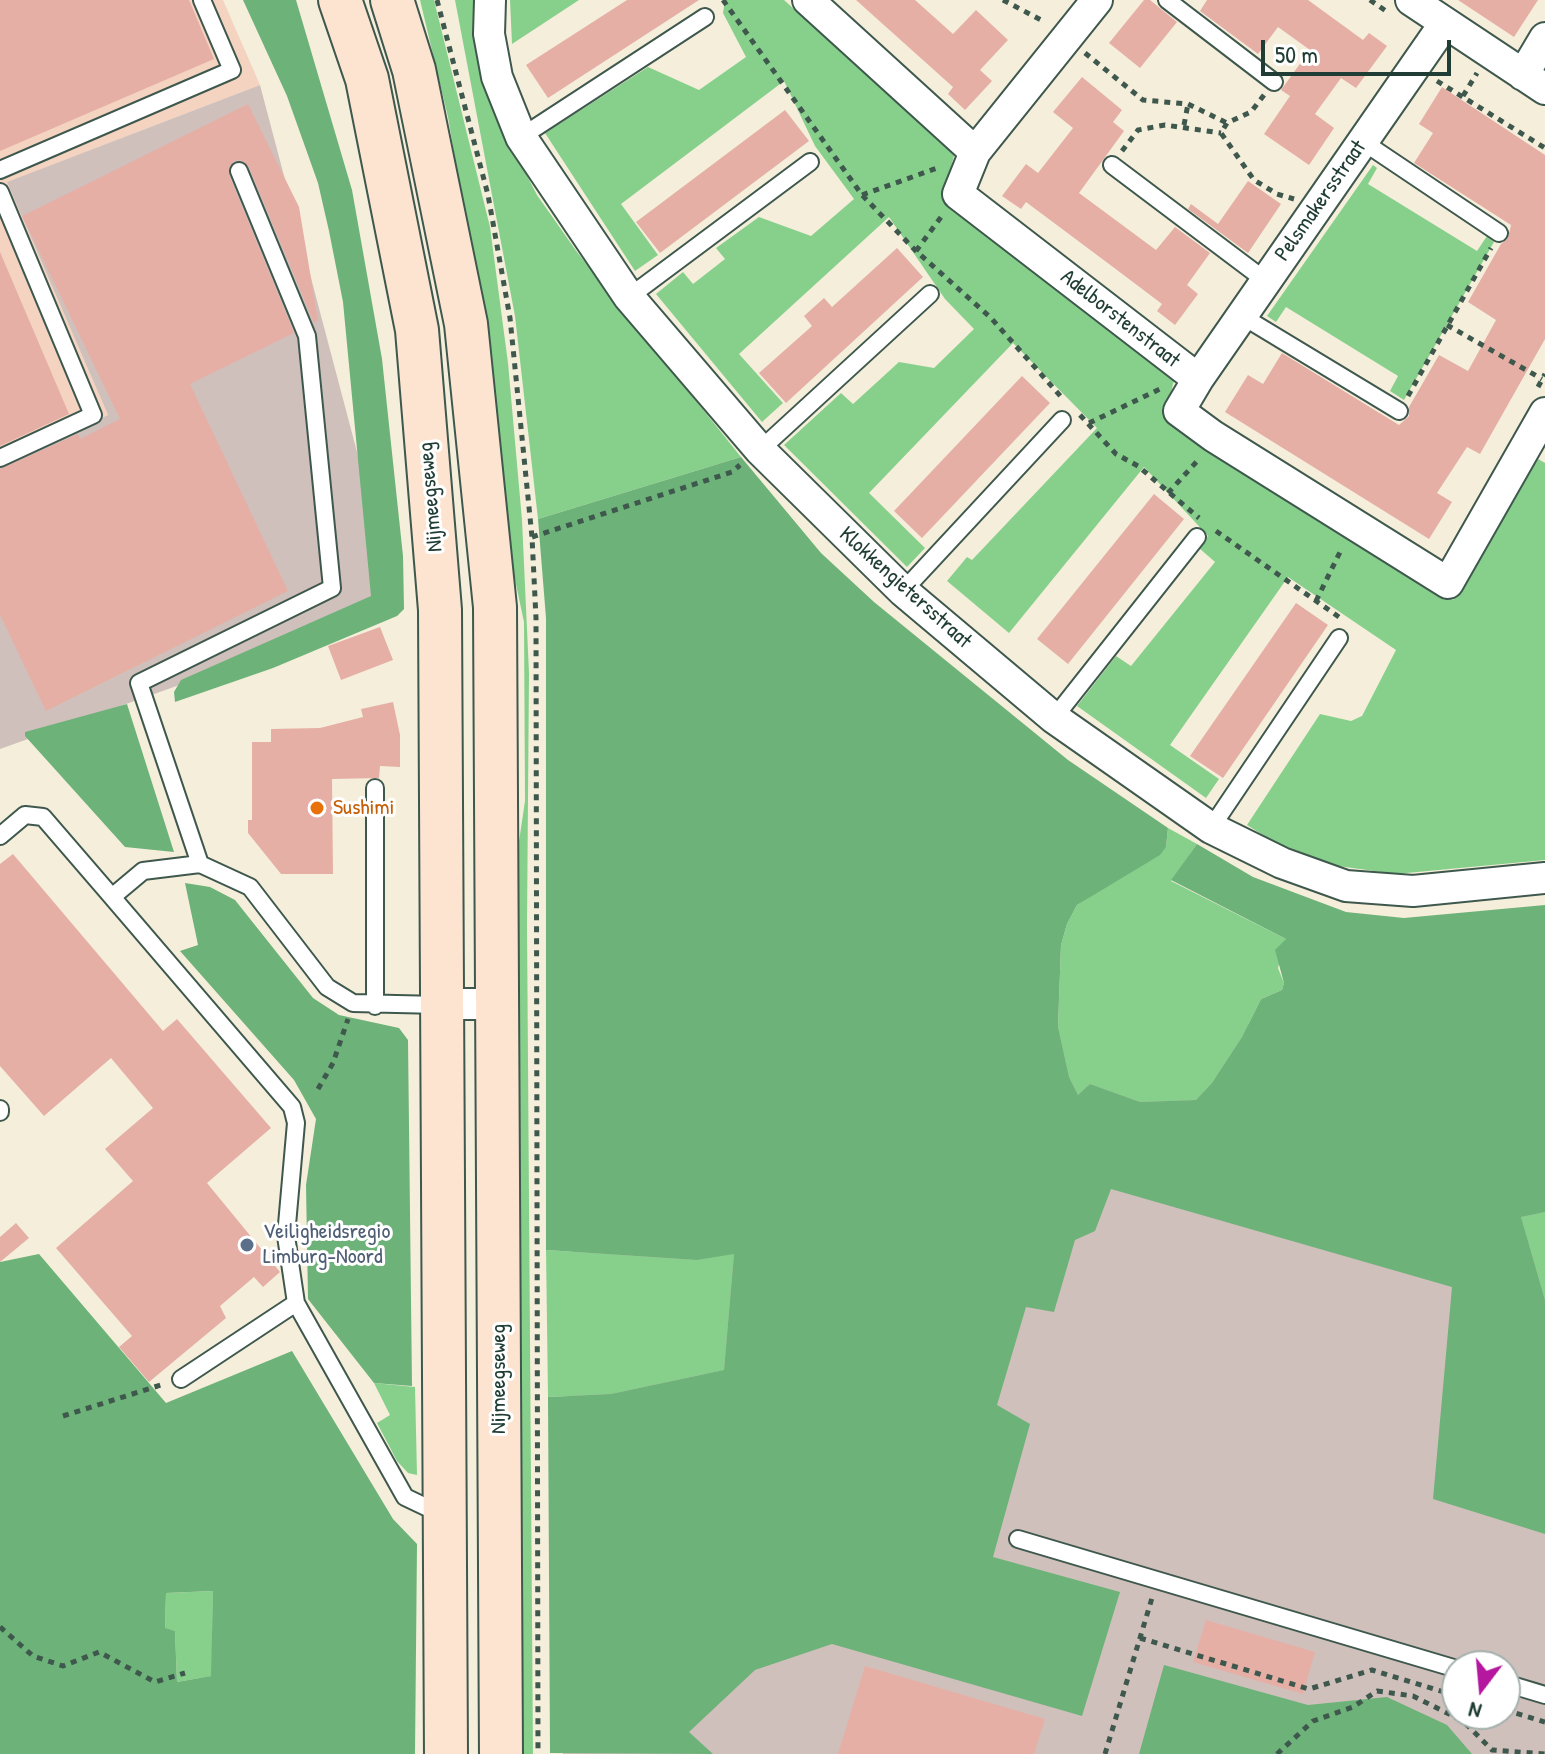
<!DOCTYPE html>
<style>
body{margin:0}
#map{position:relative;width:1545px;height:1754px;overflow:hidden;background:#f5eedb;font-family:"Patrick Hand",sans-serif}
canvas{display:block}
.north{position:absolute;left:1441px;top:1650px;width:80px;height:80px;box-sizing:border-box;background:#fff;border:2px solid #a5b1ae;border-radius:50%;rotate:196deg;font-size:22px;font-weight:700;line-height:32px;text-align:center;color:#1f3d34}
.north::after{content:'';display:block;margin:auto;width:28px;height:36px;background:#b5179e;clip-path:polygon(50% 0,100% 100%,50% 72%,0 100%)}
.scale{position:absolute;left:1261px;top:40px;width:190px;height:36px;box-sizing:border-box;border:4px solid #1f3d34;border-top:0;padding-left:10px;font-size:24px;line-height:28px;white-space:nowrap;color:#1f3d34;-webkit-text-stroke:6px #fff;paint-order:stroke}
</style>
<div id="map">
<canvas width="1545" height="1754"></canvas>
<div class="north">N</div>
<div class="scale">50 m</div>
</div>
<script>
const c = document.querySelector('canvas').getContext('2d');
c.lineJoin = 'round';
function fillPath(path, color) {
  c.fillStyle = color;
  c.fill(path, 'evenodd');
}
function poly(rows) {
  const path = new Path2D();
  for (const r of rows) {
    path.moveTo(r[0], r[1]);
    for (let i = 2; i < r.length; i += 2) path.lineTo(r[i], r[i + 1]);
  }
  return path;
}
function trace(path, color, width, dash) {
  c.strokeStyle = color;
  c.lineWidth = width;
  c.lineCap = dash ? 'butt' : 'round';
  c.setLineDash(dash || []);
  c.stroke(path);
}
function write(font, color, halo, rows, align = 'center') {
  c.font = font + ' "Patrick Hand",sans-serif';
  c.lineWidth = 6;
  c.setLineDash([]);
  c.textBaseline = 'middle';
  c.strokeStyle = halo;
  c.fillStyle = color;
  for (const [text, x, y, turn = 0] of rows) {
    c.save();
    c.translate(x, y);
    c.rotate((+turn || 0) * Math.PI / 180);
    c.textAlign = isNaN(turn) ? turn : align;
    if (halo) c.strokeText(text, 0, 0);
    c.fillText(text, 0, 0);
    c.restore();
  }
}
const built = poly([
 [0,0,223,0,260,85,8,182,108,415,0,466]
]);
const industrial = poly([
 [260,85,398,607,0,749,0,466,108,415,7,182],
 [1545,1018,1545,1754,563,1754,575,1038],
 [1457,1666,1505,1666,1505,1714,1457,1714]
]);
const green = poly([
 [420,0,434,0,490,227,508,363,522,520,529,673,527,924,533,1754,515,1754,510,902,525,801,524,622,507,542,474,274,448,117],
 [455,0,477,0,512,147,537,195,577,252,741,457,538,519,515,316],
 [510,0,579,0,512,44],
 [725,0,784,0,955,152,943,197,1176,372,1167,409,1180,429,1453,600,1538,459,1545,463,1545,860,1396,874,1338,866,1274,842,1247,825,1320,714,1351,721,1362,716,1396,650,1288,577,1170,745,1219,779,1206,798,1077,706,1116,656,1131,666,1215,562,1199,548,1208,536,1144,467,1009,633,947,581,967,557,972,560,1097,428,1013,343,869,493,925,548,907,567,784,445,841,393,853,404,899,362,934,368,974,329,945,299,889,217,739,354,783,403,762,422,656,294,683,272,693,284,725,259,716,248,759,217,811,236,854,199,815,146,784,81,621,204,658,255,635,271,545,133,648,67,699,90,746,57,723,13],
 [1373,165,1377,168,1368,184,1477,251,1487,236,1494,242,1404,400,1390,391,1398,376,1286,307,1276,322,1267,316],
 [1168,828,1197,844,1171,881,1286,939,1278,968,1284,983,1282,990,1261,999,1242,1037,1212,1083,1196,1100,1140,1102,1090,1084,1078,1095,1069,1077,1058,1027,1061,945,1067,924,1077,905,1166,847],
 [1545,1212,1545,1300,1521,1217],
 [546,1250,697,1260,734,1253,724,1370,611,1394,548,1397],
 [374,1383,415,1387,417,1475,408,1473,397,1461,377,1423,390,1415],
 [213,1591,212,1676,177,1682,175,1631,165,1629,166,1593]
]);
const forest = poly([
 [243,0,296,0,352,190,382,359,403,556,404,609,397,616,273,668,175,702,174,692,181,680,371,596,343,302,329,231,318,183,287,96],
 [741,457,821,553,874,602,1068,760,1168,828,1166,847,1160,855,1077,905,1067,924,1061,945,1058,1027,1069,1077,1078,1095,1090,1084,1140,1102,1196,1100,1212,1083,1242,1037,1261,999,1282,990,1284,983,1275,950,1286,939,1171,880,1197,844,1253,877,1346,912,1404,918,1545,905,1545,1212,1521,1217,1545,1300,1545,1534,1433,1499,1452,1287,1111,1189,1095,1231,1075,1240,1054,1312,1026,1307,997,1405,1030,1424,993,1557,1120,1592,1082,1716,832,1644,755,1670,689,1732,713,1754,550,1753,548,1397,611,1394,724,1370,734,1254,697,1260,546,1250,546,618,538,519],
 [127,704,174,852,125,847,25,736,25,732],
 [185,883,210,887,235,900,313,998,339,1015,399,1028,408,1040,412,1386,374,1383,308,1299,306,1185,316,1119,294,1080,180,951,198,945],
 [39,1254,166,1403,292,1351,393,1519,417,1544,415,1754,0,1754,0,1262],
 [213,1591,211,1676,177,1682,175,1631,165,1628,166,1593],
 [1164,1665,1308,1705,1387,1697,1447,1725,1472,1754,1139,1754]
]);
const building = poly([
 [0,0,189,0,214,59,0,151],
 [627,0,699,0,548,98,526,65],
 [856,0,915,0,953,34,976,10,1008,40,980,70,992,81,965,110,948,94,953,87],
 [1144,0,1150,0,1177,22,1140,68,1109,43],
 [1207,0,1308,0,1363,40,1369,33,1387,46,1356,88,1341,78,1315,114,1334,128,1309,165,1264,134,1290,96,1281,90,1310,50,1278,27,1258,54,1200,11],
 [1458,0,1538,0,1514,37],
 [1082,77,1122,110,1113,122,1124,131,1079,193,1156,250,1175,227,1210,253,1187,285,1198,294,1175,325,1157,311,1162,304,1117,270,1026,202,1021,209,1002,196,1026,164,1038,173,1073,128,1053,112],
 [1442,87,1545,155,1545,339,1480,454,1467,447,1437,493,1452,502,1429,539,1225,412,1248,375,1263,384,1282,353,1399,425,1409,416,1409,407,1439,355,1468,371,1496,320,1468,302,1501,244,1508,238,1511,225,1414,163,1433,133,1419,124],
 [248,104,299,207,318,320,314,323,249,167,241,160,234,161,229,175,294,333,190,384,288,591,46,711,0,615,0,469,78,434,80,439,120,419,22,216],
 [785,110,809,141,660,253,636,222],
 [1248,181,1281,204,1248,253,1188,209,1191,204,1218,224],
 [897,248,923,277,786,403,759,373,812,326,804,316,824,298,832,307],
 [0,252,69,414,0,446],
 [1022,376,1050,403,922,538,894,511],
 [1154,494,1184,519,1068,664,1037,639],
 [1296,603,1328,625,1223,778,1190,756],
 [380,627,393,660,341,680,328,646],
 [393,702,400,735,400,767,380,766,379,778,332,779,333,874,281,874,248,833,248,820,252,820,252,742,271,742,271,729,320,728,363,717,361,709],
 [13,854,163,1031,177,1019,271,1128,207,1183,280,1272,263,1287,254,1277,220,1306,226,1318,149,1382,119,1347,132,1336,56,1248,133,1181,105,1149,153,1108,111,1058,44,1116,0,1066,0,864],
 [16,1223,29,1238,0,1262,0,1237],
 [1206,1620,1315,1652,1303,1694,1193,1662],
 [865,1666,1045,1719,1034,1754,838,1754]
]);
const path = poly([
 [437,0,488,195,510,318,532,537,536,618,538,1754],
 [723,0,862,195,916,251,991,318,1064,400],
 [1003,0,1045,22],
 [1370,0,1386,11],
 [1085,53,1143,100,1188,104,1227,123],
 [1437,81,1545,148],
 [1264,95,1251,112,1227,123,1221,133,1254,180,1277,194,1294,199],
 [1463,96,1477,73],
 [1184,125,1188,104],
 [1122,151,1138,130,1165,125,1221,133],
 [862,195,940,167],
 [916,251,944,213],
 [1447,325,1542,379],
 [1538,387,1545,374],
 [1408,396,1491,248],
 [1080,415,1116,454,1138,466,1199,518],
 [1089,423,1160,389],
 [1168,493,1200,458],
 [1216,531,1339,617],
 [532,537,732,472,740,465],
 [1316,601,1342,548],
 [318,1089,333,1063,348,1019],
 [63,1416,164,1384],
 [0,1627,33,1656,63,1666,99,1652,155,1682,185,1673],
 [1140,1638,1309,1689,1372,1670,1457,1696],
 [1505,1710,1545,1722],
 [1105,1754,1152,1598],
 [1277,1754,1313,1721,1353,1707,1377,1691,1413,1696,1463,1721,1492,1750,1545,1754]
]);
const lane = poly([
 [1167,0,1274,82],
 [521,137,705,17],
 [1362,141,1499,233],
 [1112,165,1266,281],
 [0,170,232,70,202,0],
 [0,192,93,415,0,458],
 [629,297,810,162],
 [1242,316,1399,411],
 [760,450,930,294],
 [903,591,1062,420],
 [1054,718,1197,537],
 [375,788,375,1006],
 [1211,828,1339,638],
 [0,836,25,815,43,817,112,897],
 [200,864,139,683,332,588,307,336,239,171],
 [440,1005,353,1003,327,987,250,887,200,864,143,871,112,897,292,1107,296,1123,286,1236,296,1303,405,1497,426,1507,443,1508],
 [0,1109,0,1112],
 [181,1379,296,1303],
 [1018,1539,1457,1669],
 [1505,1683,1545,1695]
]);
const street = poly([
 [490,0,489,34,497,77,521,137,629,297,760,450,903,591,1054,718,1211,828,1282,863,1346,886,1413,891,1545,878],
 [808,0,975,152,958,194,1198,379,1179,411,1213,436,1448,583,1545,413],
 [1411,0,1545,89],
 [1523,75,1545,38],
 [975,152,1097,0],
 [1198,379,1445,23],
 [442,1004,497,1004]
]);
const secondary = poly([
 [340,0,367,79,417,330,440,610,446,1754],
 [392,0,414,70,466,324,495,607,501,1754]
]);
const markers = [
 [317,808,8,"#e8710a"],
 [247,1245,8,"#5c6f8a"]
];
const streetNames = [
 ["Pelsmakersstraat",1321,201,-55],
 ["Adelborstenstraat",1120,319,38],
 ["Nijmeegseweg",431,497,-95],
 ["Klokkengietersstraat",905,588,42],
 ["Nijmeegseweg",499,1379,-90]
];
const foodNames = [
 ["Sushimi",333,808]
];
const serviceNames = [
 ["Veiligheidsregio",263,1232],
 ["Limburg-Noord",263,1257]
];
fillPath(built, '#f4d3c0');
fillPath(industrial, '#d0c0bc');
fillPath(green, '#87d08c');
fillPath(forest, '#6db278');
fillPath(building, '#e5afa6');
trace(lane, '#3f584d', 20);
trace(street, '#3f584d', 34);
trace(secondary, '#3f584d', 46);
trace(path, '#3f584d', 5, [6, 6]);
trace(lane, '#fff', 16);
trace(street, '#fff', 30);
trace(secondary, '#fde4d1', 42);
for (const [x, y, r, color] of markers) {
  const dot = new Path2D();
  dot.arc(x, y, r, 0, 2 * Math.PI);
  c.fillStyle = color;
  c.fill(dot);
  trace(dot, '#fff', 3);
}
write('22px', '#1f3d34', '#fff', streetNames);
write('22px', '#c56008', '#fff', foodNames, 'left');
write('22px', '#4e5e75', '#fff', serviceNames, 'left');
</script>
